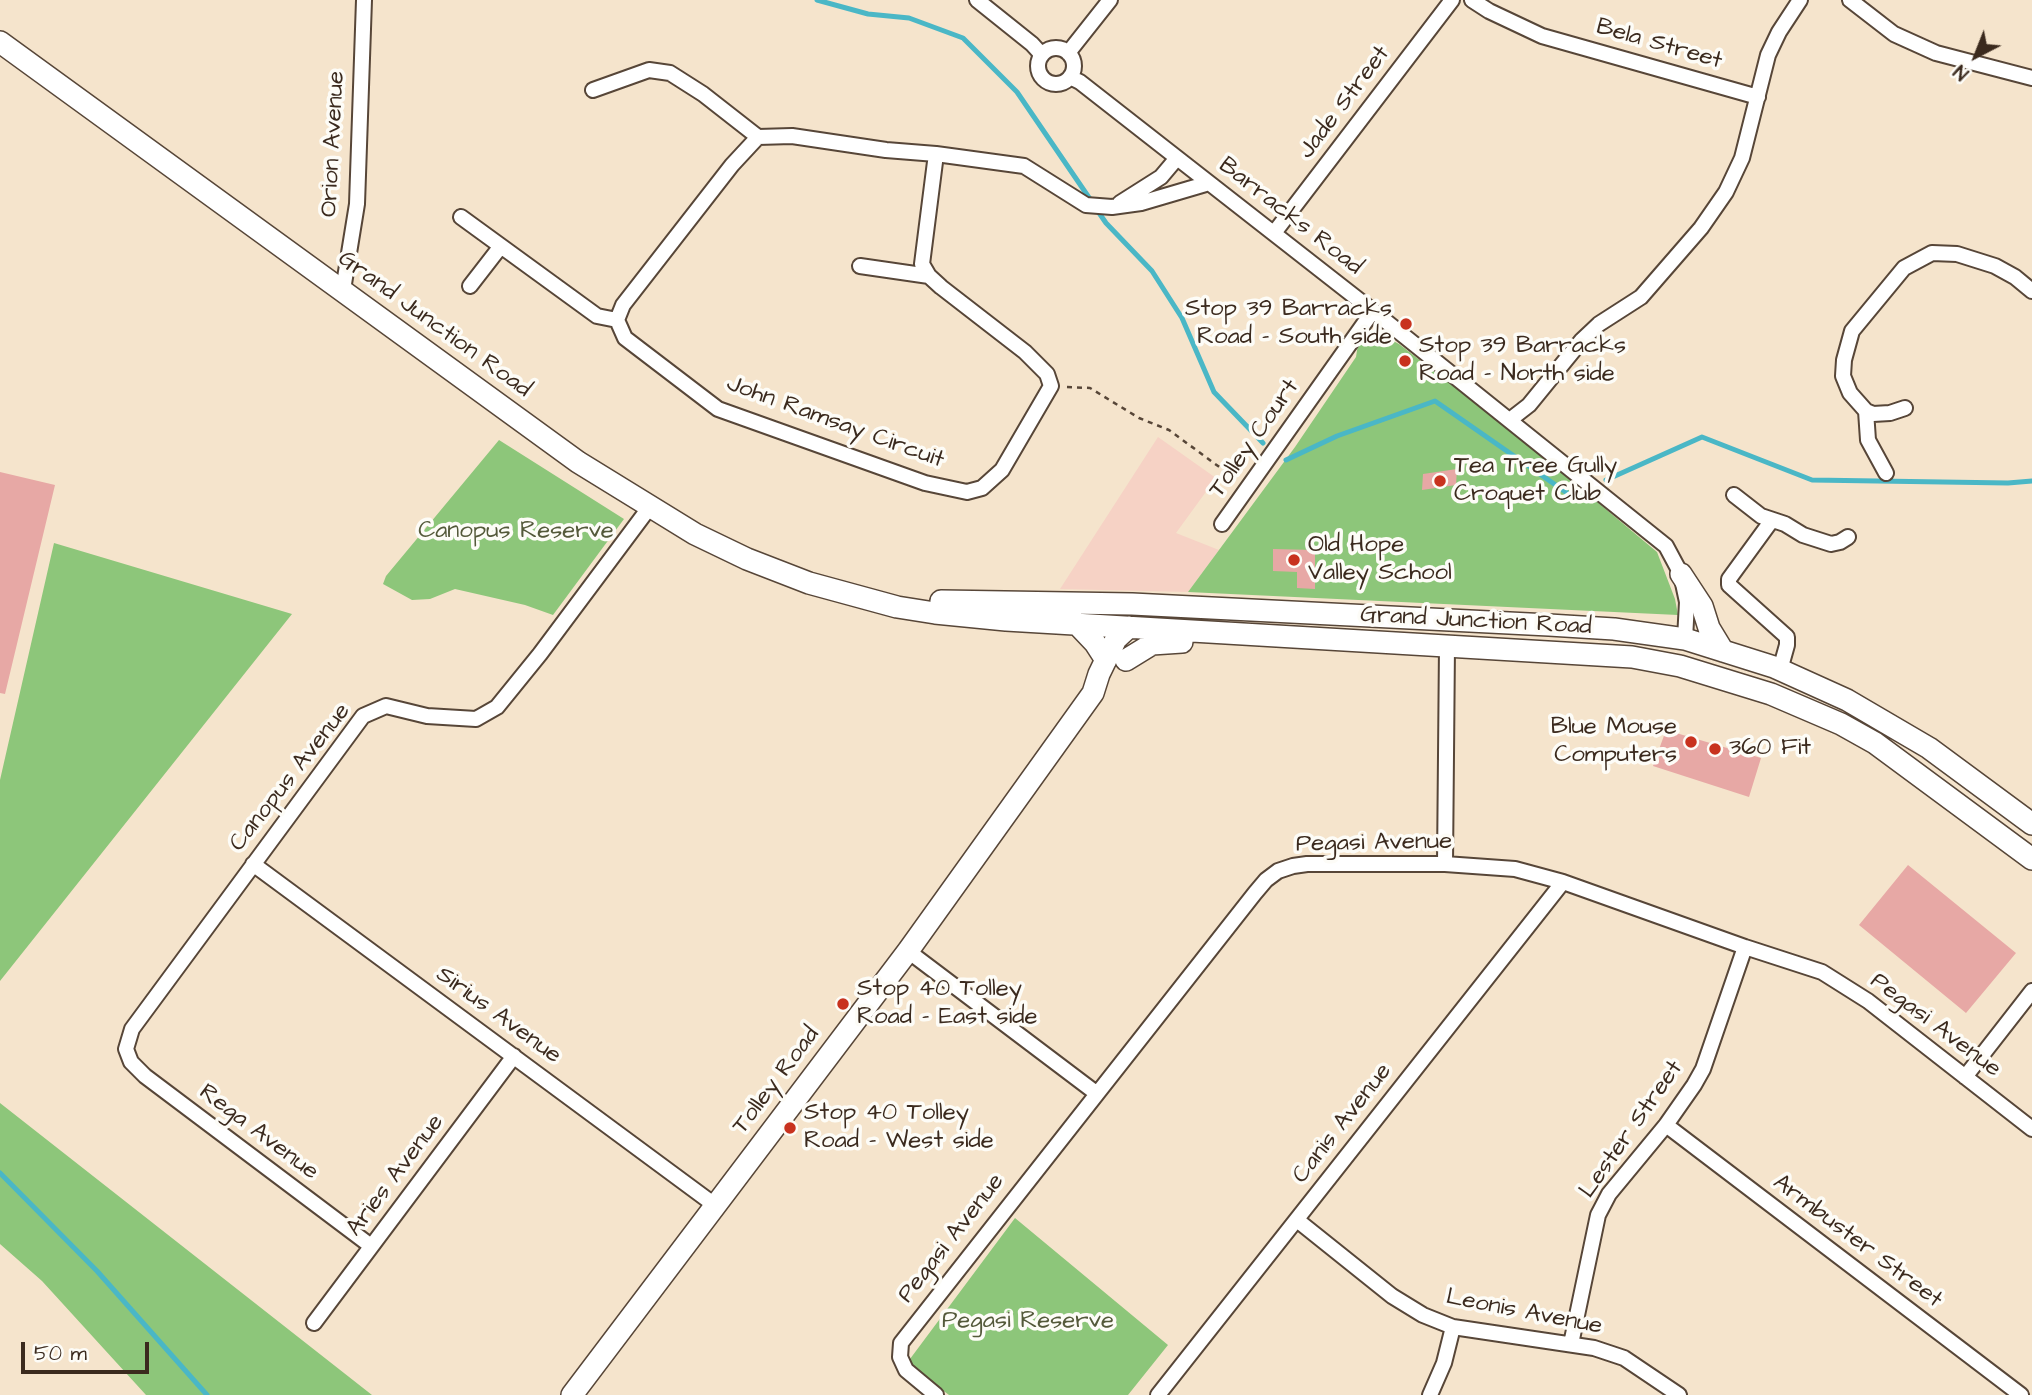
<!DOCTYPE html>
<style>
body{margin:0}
#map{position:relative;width:2032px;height:1395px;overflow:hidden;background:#f5e4cc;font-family:"Architects Daughter",sans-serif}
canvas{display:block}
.north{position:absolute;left:1941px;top:21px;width:70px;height:70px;-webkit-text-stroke:5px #fdfcf7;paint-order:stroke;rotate:222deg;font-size:19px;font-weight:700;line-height:28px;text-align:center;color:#3b2a1e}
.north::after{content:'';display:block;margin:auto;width:24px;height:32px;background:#3b2a1e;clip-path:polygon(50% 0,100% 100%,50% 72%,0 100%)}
.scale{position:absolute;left:21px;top:1342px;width:128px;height:32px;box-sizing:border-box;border:4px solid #3b2a1e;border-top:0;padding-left:9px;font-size:21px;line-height:24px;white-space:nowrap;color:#3b2a1e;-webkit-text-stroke:5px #fdfcf7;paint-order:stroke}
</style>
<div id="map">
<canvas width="2032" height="1395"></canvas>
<div class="north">N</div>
<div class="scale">50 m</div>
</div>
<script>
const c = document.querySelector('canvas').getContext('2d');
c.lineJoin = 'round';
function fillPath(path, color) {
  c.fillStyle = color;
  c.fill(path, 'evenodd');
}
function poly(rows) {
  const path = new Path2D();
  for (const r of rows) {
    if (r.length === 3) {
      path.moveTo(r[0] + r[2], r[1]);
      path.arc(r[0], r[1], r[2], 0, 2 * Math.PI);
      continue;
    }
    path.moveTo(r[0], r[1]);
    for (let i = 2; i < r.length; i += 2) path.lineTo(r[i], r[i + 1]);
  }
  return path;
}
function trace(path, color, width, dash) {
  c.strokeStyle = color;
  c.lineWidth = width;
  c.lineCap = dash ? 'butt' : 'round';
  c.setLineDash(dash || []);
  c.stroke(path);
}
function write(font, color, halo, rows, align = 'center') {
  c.font = font + ' "Architects Daughter",sans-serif';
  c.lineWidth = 7;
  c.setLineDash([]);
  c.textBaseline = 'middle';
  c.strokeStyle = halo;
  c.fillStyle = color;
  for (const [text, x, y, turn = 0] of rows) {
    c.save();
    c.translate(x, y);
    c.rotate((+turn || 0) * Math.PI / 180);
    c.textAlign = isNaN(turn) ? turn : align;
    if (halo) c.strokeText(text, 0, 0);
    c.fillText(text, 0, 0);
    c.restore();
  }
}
const built = poly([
 [1158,437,1216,478,1176,533,1219,550,1188,592,1060,589]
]);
const green = poly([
 [1380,334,1399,344,1528,444,1657,552,1675,599,1678,615,1188,592,1295,447,1356,357,1358,344,1365,337],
 [499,440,624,519,553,615,525,605,455,589,430,599,412,600,383,584,386,576],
 [54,543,292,614,0,981,0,780],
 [0,1103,372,1395,146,1395,42,1281,0,1244],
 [1015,1218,1168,1345,1128,1395,949,1395,907,1363]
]);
const stream = poly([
 [817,0,868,14,909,18,963,38,1017,92,1092,202],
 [1097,210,1106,223,1152,271,1182,318,1214,392,1263,443],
 [1286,460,1337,436,1435,401,1570,495,1578,492],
 [1606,480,1702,437,1812,480,2008,483,2032,481],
 [0,1173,97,1271,207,1395]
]);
const building = poly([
 [1457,469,1456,485,1422,490,1423,474],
 [0,472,55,485,5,694,0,693],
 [1273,549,1315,550,1315,589,1297,588,1297,572,1273,571],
 [1666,730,1761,758,1749,797,1653,766],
 [1908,865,2016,953,1966,1013,1859,925]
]);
const path = poly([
 [1067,387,1090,388,1139,418,1169,430,1237,480]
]);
const minor = poly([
 [977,0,1032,44,1042,55],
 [1472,0,1489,11,1542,36,1758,97],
 [1850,0,1894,34,1936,53,2032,78],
 [1056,66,18],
 [1068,53,1110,0],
 [1070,77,1080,82,1373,311,1666,546,1681,574,1687,602,1685,639],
 [593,90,649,70,670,73,703,94,758,137],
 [936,154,922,264,929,276,941,287,1025,352,1047,374,1051,386,1002,470,982,488,967,492,925,483,718,409,625,338,617,320,623,305,732,165,758,137,792,136,886,150,936,154,1024,166,1086,205,1112,207,1141,203,1209,183],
 [1120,203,1161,177,1177,158],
 [461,217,597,316,617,320],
 [1274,233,1452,0],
 [860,266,929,276],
 [470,286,501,246],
 [343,290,357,204,364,0],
 [1905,408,1890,413,1873,414,1866,411,1850,393,1843,376,1844,360,1852,331,1904,268,1932,253,1957,254,1995,266,2015,277,2032,291],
 [1866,411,1868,440,1886,473],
 [1511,419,1529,405,1582,340,1599,324,1641,297,1701,228,1726,192,1742,158,1768,55,1779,32,1800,0],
 [1734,495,1761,516,1785,524,1803,535,1831,544,1840,542,1848,537],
 [1772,520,1729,579,1729,585,1787,637,1787,645,1780,670],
 [1222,524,1373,311],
 [253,864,716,1206],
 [1445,864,1447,646],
 [908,951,1096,1093],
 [1965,1077,2032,991],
 [1666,1125,2021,1395],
 [1297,1220,1392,1296,1423,1315,1453,1327,1594,1348,1624,1358,1679,1395],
 [371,1246,145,1076,131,1062,126,1049,132,1029,363,716,386,706,427,716,476,719,497,707,540,654,649,508],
 [314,1323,514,1056],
 [1571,1344,1598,1215,1609,1194,1666,1125,1694,1085,1703,1069,1745,947],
 [936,1395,906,1370,900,1357,901,1343,1255,893,1266,880,1278,871,1293,866,1307,864,1445,864,1515,869,1563,882,1745,947,1822,972,1868,1001,2032,1129],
 [1158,1395,1563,882],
 [1430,1395,1444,1363,1453,1327]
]);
const secondary = poly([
 [0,42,578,462,695,534,747,559,809,583,897,607,935,613,1006,620,1632,657,1680,666,1771,694,1841,724,1875,743,2032,859],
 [1681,574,1702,606,1709,628,1723,651],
 [941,601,1132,604,1549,625,1614,629,1685,639,1774,667,1847,700,1929,748,2032,824],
 [1076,623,1095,643,1106,660],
 [1126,660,1152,644,1182,642],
 [572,1395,908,951,1093,693,1099,674,1116,639,1129,627]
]);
const markers = [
 [1406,324,7,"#c8321e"],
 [1405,361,7,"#c8321e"],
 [1440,481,7,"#c8321e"],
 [1294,560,7,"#c8321e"],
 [1691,742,7,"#c8321e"],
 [1715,749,7,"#c8321e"],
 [843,1004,7,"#c8321e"],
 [790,1128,7,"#c8321e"]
];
const streetNames = [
 ["Bela Street",1659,45,16],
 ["Jade Street",1345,103,-53],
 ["Orion Avenue",334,144,-87],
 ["Barracks Road",1290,217,38],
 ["Grand Junction Road",434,325,36],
 ["John Ramsay Circuit",835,423,20],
 ["Tolley Court",1255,439,-55],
 ["Grand Junction Road",1476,622,3],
 ["Canopus Avenue",291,778,-52],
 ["Pegasi Avenue",1374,844,-1],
 ["Sirius Avenue",498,1016,36],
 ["Pegasi Avenue",1935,1026,37],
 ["Tolley Road",777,1081,-53],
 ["Canis Avenue",1343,1124,-52],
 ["Lester Street",1632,1130,-55],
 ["Rega Avenue",258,1133,37],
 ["Aries Avenue",396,1176,-53],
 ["Pegasi Avenue",952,1239,-52],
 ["Armbuster Street",1857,1242,37],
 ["Leonis Avenue",1524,1313,11]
];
const poiNames = [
 ["Stop 39 Barracks",1392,310,"right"],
 ["Road - South side",1392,338,"right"],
 ["Stop 39 Barracks",1419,347],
 ["Road - North side",1419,375],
 ["Tea Tree Gully",1454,467],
 ["Croquet Club",1454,495],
 ["Old Hope",1308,546],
 ["Valley School",1308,574],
 ["Blue Mouse",1677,728,"right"],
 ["Computers",1677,756,"right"],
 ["360 Fit",1729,749],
 ["Stop 40 Tolley",857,990],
 ["Road - East side",857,1018],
 ["Stop 40 Tolley",804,1114],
 ["Road - West side",804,1142]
];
const parkNames = [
 ["Canopus Reserve",516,532],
 ["Pegasi Reserve",1028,1322]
];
fillPath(built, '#f6d2c5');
fillPath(green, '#8dc67a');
trace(stream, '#4ab7c6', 5);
fillPath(building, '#e7a8a5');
trace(minor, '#574638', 18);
trace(secondary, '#574638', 24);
trace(path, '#574638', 2.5, [5, 5]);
trace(minor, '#fff', 14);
trace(secondary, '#fff', 21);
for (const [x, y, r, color] of markers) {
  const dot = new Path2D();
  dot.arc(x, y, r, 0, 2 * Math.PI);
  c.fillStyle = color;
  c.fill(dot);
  trace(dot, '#fdfcf7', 2.5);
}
write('24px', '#3b2a1e', '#fdfcf7', streetNames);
write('24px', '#3b2a1e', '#fdfcf7', poiNames, 'left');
write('24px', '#54593a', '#fdfcf7', parkNames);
</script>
